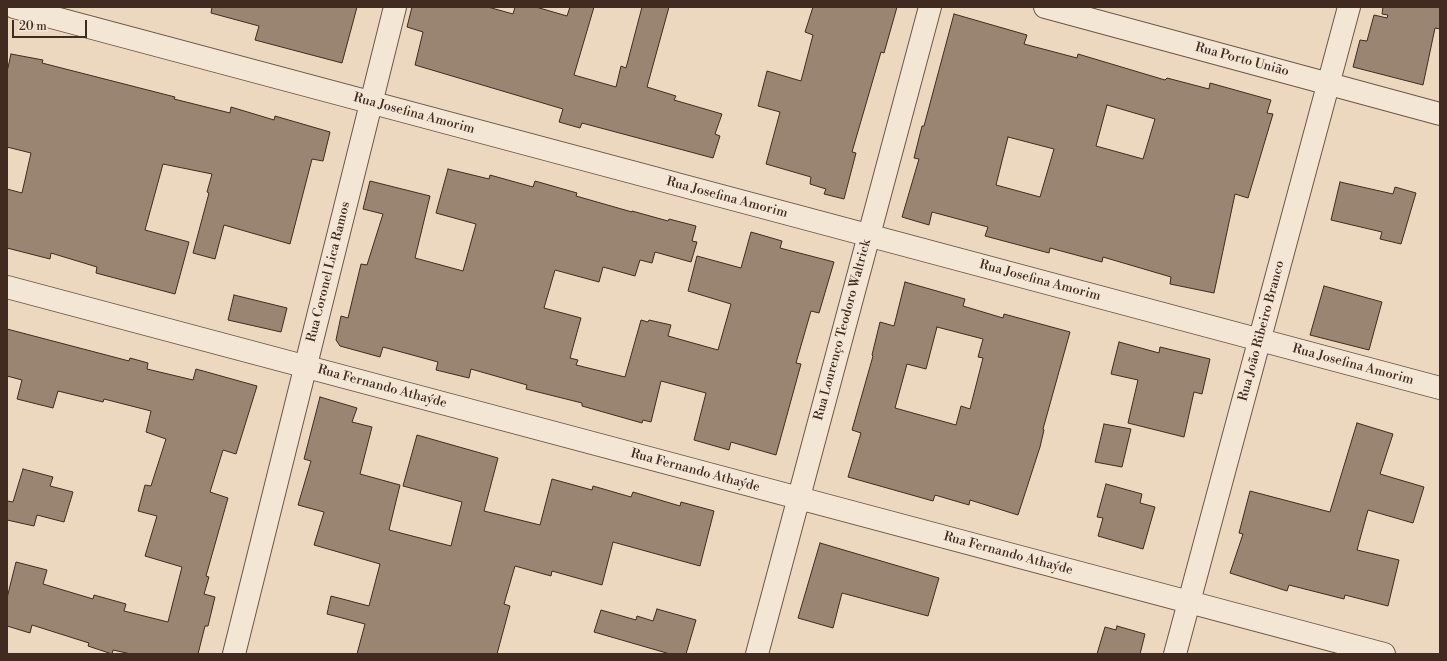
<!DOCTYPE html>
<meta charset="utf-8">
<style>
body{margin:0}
#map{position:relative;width:1447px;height:661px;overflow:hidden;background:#ecd8be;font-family:"Libre Bodoni",serif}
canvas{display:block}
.frame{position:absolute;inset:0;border:8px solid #412a20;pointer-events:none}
.scale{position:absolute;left:12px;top:20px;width:75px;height:18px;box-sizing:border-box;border:2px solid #412a20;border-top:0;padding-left:5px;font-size:12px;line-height:14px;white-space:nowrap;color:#412a20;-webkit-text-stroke:3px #f3e6d5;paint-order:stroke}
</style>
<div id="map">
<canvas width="1447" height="661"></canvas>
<div class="frame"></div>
<div class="scale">20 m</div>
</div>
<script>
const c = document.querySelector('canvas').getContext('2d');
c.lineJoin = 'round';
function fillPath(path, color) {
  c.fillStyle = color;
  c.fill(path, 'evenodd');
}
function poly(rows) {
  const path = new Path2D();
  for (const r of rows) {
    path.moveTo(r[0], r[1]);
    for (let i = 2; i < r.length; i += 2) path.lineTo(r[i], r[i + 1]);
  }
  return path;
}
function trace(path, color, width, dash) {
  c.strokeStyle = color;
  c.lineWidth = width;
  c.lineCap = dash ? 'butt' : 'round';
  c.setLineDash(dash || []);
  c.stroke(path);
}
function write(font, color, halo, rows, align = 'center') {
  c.font = font + ' "Libre Bodoni",serif';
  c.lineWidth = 3;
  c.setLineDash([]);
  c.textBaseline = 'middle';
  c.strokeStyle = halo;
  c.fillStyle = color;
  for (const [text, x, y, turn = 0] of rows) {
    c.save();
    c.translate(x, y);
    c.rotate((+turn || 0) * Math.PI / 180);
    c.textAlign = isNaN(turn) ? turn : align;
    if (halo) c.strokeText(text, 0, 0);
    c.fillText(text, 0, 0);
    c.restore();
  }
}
const building = poly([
 [212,7,357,7,342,63,255,40,259,26,211,13,212,7],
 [412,7,488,7,513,14,515,7,536,7,567,16,570,7,594,7,574,75,616,87,621,66,626,68,642,7,669,7,647,87,676,96,674,100,722,114,715,134,720,136,713,158,582,123,580,128,559,122,563,109,415,65,423,32,407,27,412,7],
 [813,7,897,7,884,53,881,52,852,152,856,153,844,199,824,194,826,189,810,184,811,177,766,164,780,112,758,106,767,71,801,81,813,35,805,32,813,7],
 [1383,7,1440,7,1440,29,1435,28,1423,85,1353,67,1360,40,1367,41,1374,15,1387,18,1388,15,1382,14,1383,7],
 [954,14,1027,35,1024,44,1077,58,1078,54,1165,80,1167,78,1209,89,1210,83,1271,100,1267,113,1273,114,1248,198,1235,194,1214,293,1170,284,1171,277,1103,257,1102,262,1050,248,1049,253,985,236,988,227,932,212,929,225,902,217,919,159,914,158,922,126,924,126,954,14],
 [1107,105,1155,119,1143,159,1096,146,1107,105],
 [1008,137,1054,149,1040,197,996,185,1008,137],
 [11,54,43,60,42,63,175,97,174,99,230,113,231,107,274,120,275,116,330,132,323,161,312,159,290,244,224,225,215,259,193,253,209,193,207,192,212,174,163,164,145,230,189,242,175,294,96,273,97,267,51,253,50,259,7,248,7,189,22,193,31,153,7,147,7,72,11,54],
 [448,169,489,179,490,175,533,187,535,181,577,193,576,196,632,212,632,211,668,221,669,219,696,226,692,241,697,242,691,262,655,252,652,263,640,260,635,276,603,267,599,282,555,270,544,308,581,318,570,358,578,360,576,365,625,377,641,320,648,322,649,320,671,325,668,336,718,350,731,304,688,291,697,256,741,268,751,232,782,241,780,248,834,262,819,313,811,311,796,363,801,364,776,455,731,442,729,450,694,440,706,393,661,381,651,422,643,420,642,423,582,406,582,403,526,389,527,385,471,369,469,378,436,370,438,362,383,347,380,357,340,346,336,340,341,316,348,318,361,264,367,265,383,214,363,209,370,181,430,196,415,258,463,271,476,224,436,213,448,169],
 [1340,182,1393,194,1395,187,1416,193,1401,244,1380,239,1382,232,1331,220,1340,182],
 [905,282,965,299,963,306,1003,318,1004,314,1070,332,1043,429,1044,430,1040,447,1018,515,970,500,969,505,935,495,933,501,848,477,861,433,852,430,873,356,872,355,880,322,894,326,905,282],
 [937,327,983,339,978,357,983,358,970,409,961,406,956,425,895,408,907,364,926,369,937,327],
 [1324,286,1382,302,1369,350,1310,335,1324,286],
 [234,295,287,308,281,332,228,320,234,295],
 [7,329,129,361,130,358,148,363,147,369,193,380,196,369,257,386,236,454,223,450,210,492,228,498,206,576,209,577,204,594,215,597,208,626,205,626,198,654,131,654,113,650,112,654,88,646,89,643,32,625,30,633,7,626,7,598,16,562,47,570,43,584,93,599,94,595,126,604,124,611,168,622,182,567,145,556,157,516,138,511,145,485,151,486,166,439,146,432,151,411,104,399,103,402,58,391,53,408,17,399,22,380,7,376,7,329],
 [1119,342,1159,353,1160,347,1210,359,1202,394,1194,392,1184,437,1128,423,1138,380,1111,374,1119,342],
 [320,397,357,408,352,422,372,427,360,474,400,485,389,530,451,546,462,502,403,486,417,435,498,458,484,511,540,525,552,479,592,490,593,486,631,497,633,492,680,506,681,502,714,511,700,566,613,542,602,585,552,571,551,576,515,566,504,604,510,606,497,654,357,654,365,624,327,614,331,596,369,606,380,564,314,545,324,512,298,505,311,461,304,459,320,397],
 [1357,423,1393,434,1380,474,1424,487,1413,523,1368,510,1357,550,1399,560,1388,606,1345,595,1344,599,1289,585,1287,591,1230,573,1243,534,1239,533,1250,491,1330,512,1357,423],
 [1104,424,1131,429,1122,467,1095,462,1104,424],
 [23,469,53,477,50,486,73,492,64,522,37,515,34,526,7,520,7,501,13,502,23,469],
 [1106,484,1142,494,1140,503,1155,507,1143,549,1098,536,1103,518,1097,517,1106,484],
 [820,543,939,578,928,616,842,593,833,628,798,618,820,543],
 [657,609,696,620,686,654,670,654,594,632,601,610,636,620,637,616,653,621,657,609],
 [1117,626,1145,634,1140,654,1097,654,1105,627,1116,630,1117,626]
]);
const minor = poly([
 [14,7,1440,388],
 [1045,7,1440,114],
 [7,287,1384,654],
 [234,654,395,7],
 [757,654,930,7],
 [1175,654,1349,7]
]);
const streetNames = [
 ["Rua Porto União",1242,60,15],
 ["Rua Josefina Amorim",414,114,15],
 ["Rua Josefina Amorim",727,198,15],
 ["Rua Coronel Lica Ramos",329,272,-76],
 ["Rua Josefina Amorim",1040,281,15],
 ["Rua Lourenço Teodoro Waltrick",843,330,-75],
 ["Rua João Ribeiro Branco",1262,331,-75],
 ["Rua Josefina Amorim",1353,365,15],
 ["Rua Fernando Athaýde",382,387,15],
 ["Rua Fernando Athaýde",695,471,15],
 ["Rua Fernando Athaýde",1008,554,15]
];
fillPath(building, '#9a8472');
trace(building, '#412a20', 1);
trace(minor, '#6c5648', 24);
trace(minor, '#f3e6d5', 22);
write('13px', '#412a20', '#f3e6d5', streetNames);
</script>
